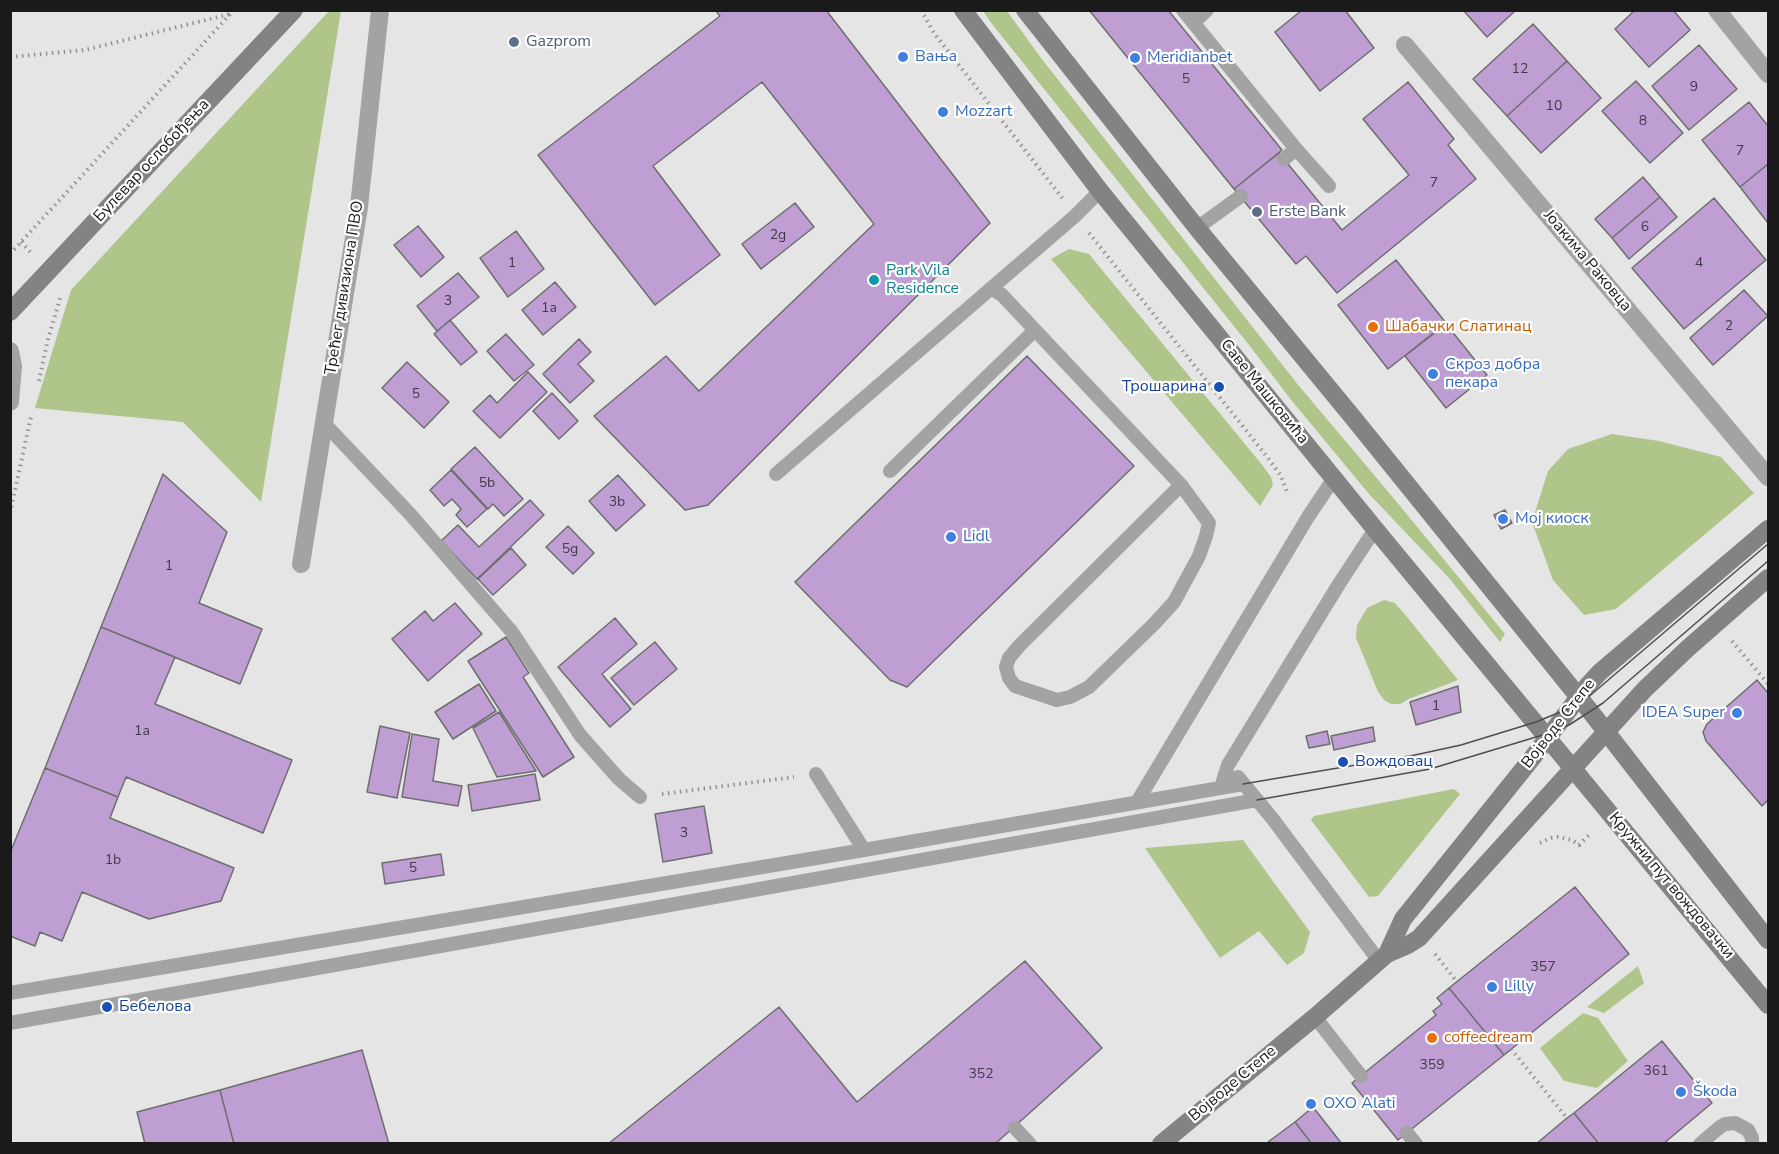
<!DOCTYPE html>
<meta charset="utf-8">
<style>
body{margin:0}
#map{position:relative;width:1779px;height:1154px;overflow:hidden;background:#e5e5e6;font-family:"Nunito Sans",sans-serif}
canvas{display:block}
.frame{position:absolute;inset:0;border:12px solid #1a1a1a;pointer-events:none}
</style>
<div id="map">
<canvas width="1779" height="1154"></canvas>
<div class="frame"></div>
</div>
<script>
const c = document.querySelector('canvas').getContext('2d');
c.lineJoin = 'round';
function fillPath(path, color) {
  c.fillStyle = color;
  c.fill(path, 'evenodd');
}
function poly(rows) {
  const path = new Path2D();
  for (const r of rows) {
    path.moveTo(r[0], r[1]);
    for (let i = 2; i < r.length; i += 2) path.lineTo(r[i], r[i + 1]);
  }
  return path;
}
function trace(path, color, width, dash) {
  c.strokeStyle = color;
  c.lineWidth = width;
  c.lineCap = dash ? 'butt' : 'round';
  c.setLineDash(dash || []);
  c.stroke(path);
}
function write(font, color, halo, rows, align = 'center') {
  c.font = font + ' "Nunito Sans",sans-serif';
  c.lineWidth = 4.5;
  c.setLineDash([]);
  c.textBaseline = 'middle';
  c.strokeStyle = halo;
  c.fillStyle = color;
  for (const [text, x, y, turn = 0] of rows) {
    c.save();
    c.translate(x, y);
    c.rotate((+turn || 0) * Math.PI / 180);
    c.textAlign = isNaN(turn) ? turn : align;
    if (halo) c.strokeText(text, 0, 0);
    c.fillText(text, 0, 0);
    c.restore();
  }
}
const green = poly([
 [329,11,341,11,261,502,183,422,35,408,71,290],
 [983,11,1007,11,1041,58,1299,386,1391,495,1505,634,1500,642,1449,578,1369,494,1292,401,1249,345,992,24],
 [1069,249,1089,254,1263,466,1271,477,1273,485,1260,506,1051,259],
 [1612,434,1659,441,1721,457,1754,493,1616,609,1584,615,1553,580,1532,522,1548,471,1568,449],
 [1384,600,1395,603,1407,617,1458,680,1409,699,1400,704,1391,704,1384,700,1378,692,1356,638,1357,625,1367,608],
 [1454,789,1460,794,1378,896,1369,897,1311,820,1314,816],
 [1243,840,1310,932,1304,953,1287,965,1259,931,1220,958,1145,848],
 [1638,966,1644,983,1604,1013,1587,1007],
 [1583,1013,1598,1018,1628,1061,1597,1088,1564,1081,1540,1048]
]);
const building = poly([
 [715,10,826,10,990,223,708,505,685,510,594,416,666,356,699,391,874,224,762,82,653,166,720,255,655,305,538,155,720,16,715,10],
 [1089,10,1168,10,1282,150,1234,189,1089,10],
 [1302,10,1345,10,1374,48,1320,91,1275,32,1302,10],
 [1463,10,1516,10,1487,37,1463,10],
 [1635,10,1673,10,1690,30,1649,67,1615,29,1635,10],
 [1533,24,1567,61,1507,116,1473,79,1533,24],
 [1699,45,1737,89,1689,130,1652,86,1699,45],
 [1567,61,1601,98,1541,153,1507,116,1567,61],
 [1636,81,1683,133,1650,163,1602,111,1636,81],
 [1408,82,1454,139,1448,145,1476,179,1337,293,1306,256,1296,264,1234,189,1279,153,1342,230,1409,175,1363,119,1408,82],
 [1749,102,1768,126,1768,164,1740,187,1702,140,1749,102],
 [1768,164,1768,223,1740,187,1768,164],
 [1643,177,1660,197,1612,238,1595,219,1643,177],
 [1660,197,1677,217,1629,259,1612,238,1660,197],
 [1714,198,1766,260,1684,329,1632,268,1714,198],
 [795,203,814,227,761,269,742,244,795,203],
 [418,226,444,257,421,277,394,245,418,226],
 [516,231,544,269,508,297,480,258,516,231],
 [1396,260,1446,323,1388,369,1338,305,1396,260],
 [458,273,479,297,437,331,417,306,458,273],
 [555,282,576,307,543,335,522,310,555,282],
 [1744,290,1768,316,1713,365,1690,338,1744,290],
 [450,320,477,352,461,365,434,334,450,320],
 [1446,324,1487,375,1446,408,1405,356,1446,324],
 [506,334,534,365,514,381,487,351,506,334],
 [579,339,591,352,578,364,594,381,570,403,543,374,579,339],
 [1027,356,1134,466,907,687,890,680,795,582,1027,356],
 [407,362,449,402,424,428,382,388,407,362],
 [528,372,547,392,500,438,473,411,490,395,497,403,528,372],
 [552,393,578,421,559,439,533,411,552,393],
 [475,447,523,499,504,516,493,504,488,509,451,469,475,447],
 [451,470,487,509,467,527,456,515,461,509,452,499,444,506,430,490,451,470],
 [163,474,227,532,199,603,262,629,240,684,101,627,163,474],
 [618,475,645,505,616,531,589,501,618,475],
 [530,500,544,515,477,579,441,541,458,525,479,547,530,500],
 [1505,510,1512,523,1501,529,1494,515,1505,510],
 [568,526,594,553,573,574,546,547,568,526],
 [511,548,526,565,493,595,478,579,511,548],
 [455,603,482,634,428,681,392,639,425,611,433,621,455,603],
 [615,618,637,644,602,674,631,709,610,727,558,667,615,618],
 [101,627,175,657,155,704,292,760,263,833,126,777,118,797,45,768,101,627],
 [506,637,529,673,523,677,574,757,543,777,468,661,506,637],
 [655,642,677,669,634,705,611,678,655,642],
 [1757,680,1768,693,1768,800,1762,806,1706,741,1703,732,1707,724,1757,680],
 [479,684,496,711,453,739,435,712,479,684],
 [1458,686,1461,712,1416,725,1410,702,1458,686],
 [499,712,536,771,497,777,473,728,499,712],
 [380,726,410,733,397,798,367,792,380,726],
 [1373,727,1375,741,1334,750,1331,736,1373,727],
 [1327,731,1330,744,1309,748,1306,736,1327,731],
 [412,734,439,739,433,781,462,786,458,806,402,797,412,734],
 [45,768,118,797,110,818,234,868,221,901,149,919,82,892,62,941,40,932,35,946,10,936,10,853,45,768],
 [535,774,540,800,472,811,468,785,535,774],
 [704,806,712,853,663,862,655,814,704,806],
 [441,854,444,875,385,884,382,863,441,854],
 [1575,887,1629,954,1504,1055,1449,988,1575,887],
 [1025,961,1102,1048,995,1144,608,1144,779,1007,857,1102,1025,961],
 [1449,988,1504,1055,1398,1140,1352,1083,1436,1015,1433,1011,1442,1004,1437,998,1449,988],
 [1662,1041,1712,1103,1663,1144,1599,1144,1574,1113,1662,1041],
 [362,1050,389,1144,234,1144,220,1090,362,1050],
 [220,1090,234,1144,145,1144,137,1112,220,1090],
 [1313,1107,1342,1144,1312,1144,1295,1122,1313,1107],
 [1574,1113,1599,1144,1536,1144,1567,1118,1574,1113],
 [1295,1122,1312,1144,1269,1144,1268,1142,1295,1122]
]);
const path = poly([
 [921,10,934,33,1063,199],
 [10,57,85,50,230,14],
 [1089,233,1268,458,1281,476,1287,492],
 [21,242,33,255],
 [10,254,234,10],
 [39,381,47,343,61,295],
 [10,513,31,417],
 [1732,641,1768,684],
 [662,794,794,777],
 [1540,843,1551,838,1558,837,1572,840,1579,845,1589,835],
 [1435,954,1457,982],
 [1511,1049,1567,1118]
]);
const lane = poly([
 [1183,10,1296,149,1329,186],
 [1193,23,1207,10],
 [1284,159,1296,149],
 [1197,228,1241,196],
 [991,288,1002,295,1181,485,1209,523,1206,536,1199,556,1174,602,1154,624,1089,687,1070,697,1057,700,1015,686,1009,678,1006,667,1009,658,1019,646,1181,485],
 [323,422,410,514,512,632,580,735,619,779,640,797],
 [890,471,1035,330],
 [776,474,1075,216,1100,191],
 [816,774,864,850],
 [1238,777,1272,818,1379,961],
 [1221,787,1228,765,1339,584,1375,529],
 [1137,802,1308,517,1334,478],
 [10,993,864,850,1243,784],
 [1315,1017,1361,1076],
 [10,1023,1257,800],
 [1015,1128,1030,1144],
 [1407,1133,1416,1144],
 [1700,1144,1720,1127,1725,1124,1735,1123,1748,1130,1752,1138,1752,1144]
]);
const street = poly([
 [1717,10,1768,74],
 [1405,45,1768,477],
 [10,351,13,366,10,402],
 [301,564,359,207,380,10]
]);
const secondary = poly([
 [963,10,1100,191,1375,529,1768,1005],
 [1025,10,1197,228,1355,420,1590,711,1768,940],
 [10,312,294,10],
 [1387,954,1408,945,1419,938,1645,689,1687,649,1768,578],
 [1161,1144,1315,1017,1387,954,1403,919,1533,757,1588,685,1600,672,1768,529]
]);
const tram = poly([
 [1243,784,1415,755,1461,745,1536,722,1570,708,1593,693,1768,544],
 [1257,800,1430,769,1546,734,1569,725,1603,703,1768,561]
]);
const markers = [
 [514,42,6,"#5c6f8a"],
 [903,57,6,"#3f7fe0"],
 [1135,58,6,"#3f7fe0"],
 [943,112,6,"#3f7fe0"],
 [1257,212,6,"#5c6f8a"],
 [874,280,6,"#0f9aa8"],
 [1373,327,6,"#e8710a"],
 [1433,374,6,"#3f7fe0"],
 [1219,387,6,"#1a4fb4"],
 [1503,519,6,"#3f7fe0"],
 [951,537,6,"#3f7fe0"],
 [1737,713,6,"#3f7fe0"],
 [1343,762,6,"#1a4fb4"],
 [1492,987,6,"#3f7fe0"],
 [107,1007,6,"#1a4fb4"],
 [1432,1038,6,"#e8710a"],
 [1681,1092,6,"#3f7fe0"],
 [1311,1104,6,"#3f7fe0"]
];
const numberNames = [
 ["12",1520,70],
 ["5",1186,80],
 ["9",1694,88],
 ["10",1554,107],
 ["8",1643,122],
 ["7",1740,152],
 ["7",1434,184],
 ["6",1645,228],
 ["2g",778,236],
 ["1",512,264],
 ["4",1699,264],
 ["3",448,302],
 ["1a",549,309],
 ["2",1729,327],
 ["5",416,395],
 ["5b",487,484],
 ["3b",617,503],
 ["5g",570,550],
 ["1",169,567],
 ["1",1436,707],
 ["1a",142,732],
 ["3",684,834],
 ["1b",113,861],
 ["5",413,869],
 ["357",1543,968],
 ["359",1432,1066],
 ["361",1656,1072],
 ["352",981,1075]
];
const serviceNames = [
 ["Gazprom",526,42],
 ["Erste Bank",1269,212]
];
const shopNames = [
 ["Вања",915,57],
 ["Meridianbet",1147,58],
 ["Mozzart",955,112],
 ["Скроз добра",1445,365],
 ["пекара",1445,383],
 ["Мој киоск",1515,519],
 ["Lidl",963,537],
 ["IDEA Super",1725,713,"right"],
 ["Lilly",1504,987],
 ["Škoda",1693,1092],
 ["OXO Alati",1323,1104]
];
const streetNames = [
 ["Булевар ослобођења",152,161,-47],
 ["Јоакима Раковца",1587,261,50],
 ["Трећег дивизиона ПВО",345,288,-81],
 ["Саве Машковића",1264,392,51],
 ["Војводе Степе",1559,724,-52],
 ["Кружни пут вождовачки",1671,886,50],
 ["Војводе Степе",1233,1084,-40]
];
const cultureNames = [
 ["Park Vila",886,271],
 ["Residence",886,289]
];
const foodNames = [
 ["Шабачки Слатинац",1385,327],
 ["coffeedream",1444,1038]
];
const transitNames = [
 ["Трошарина",1207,387,"right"],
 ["Вождовац",1355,762],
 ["Бебелова",119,1007]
];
fillPath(green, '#b0c58a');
fillPath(building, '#be9ed3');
trace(building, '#6e6e6f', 1.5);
trace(path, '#929292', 4, [1.5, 4.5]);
trace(lane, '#a3a3a3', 14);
trace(street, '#a3a3a3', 18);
trace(secondary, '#838383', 18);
trace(tram, '#4e4e4e', 1.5);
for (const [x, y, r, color] of markers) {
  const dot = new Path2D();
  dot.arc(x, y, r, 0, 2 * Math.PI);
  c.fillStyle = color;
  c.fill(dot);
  trace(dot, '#fff', 2);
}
write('14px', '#433b48', null, numberNames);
write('16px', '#4e5e75', '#fff', serviceNames, 'left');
write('16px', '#366cbe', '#fff', shopNames, 'left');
write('16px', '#1a1a1a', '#fff', streetNames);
write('16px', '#0d838f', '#fff', cultureNames, 'left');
write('16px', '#c56008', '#fff', foodNames, 'left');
write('16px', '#164399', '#fff', transitNames, 'left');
</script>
